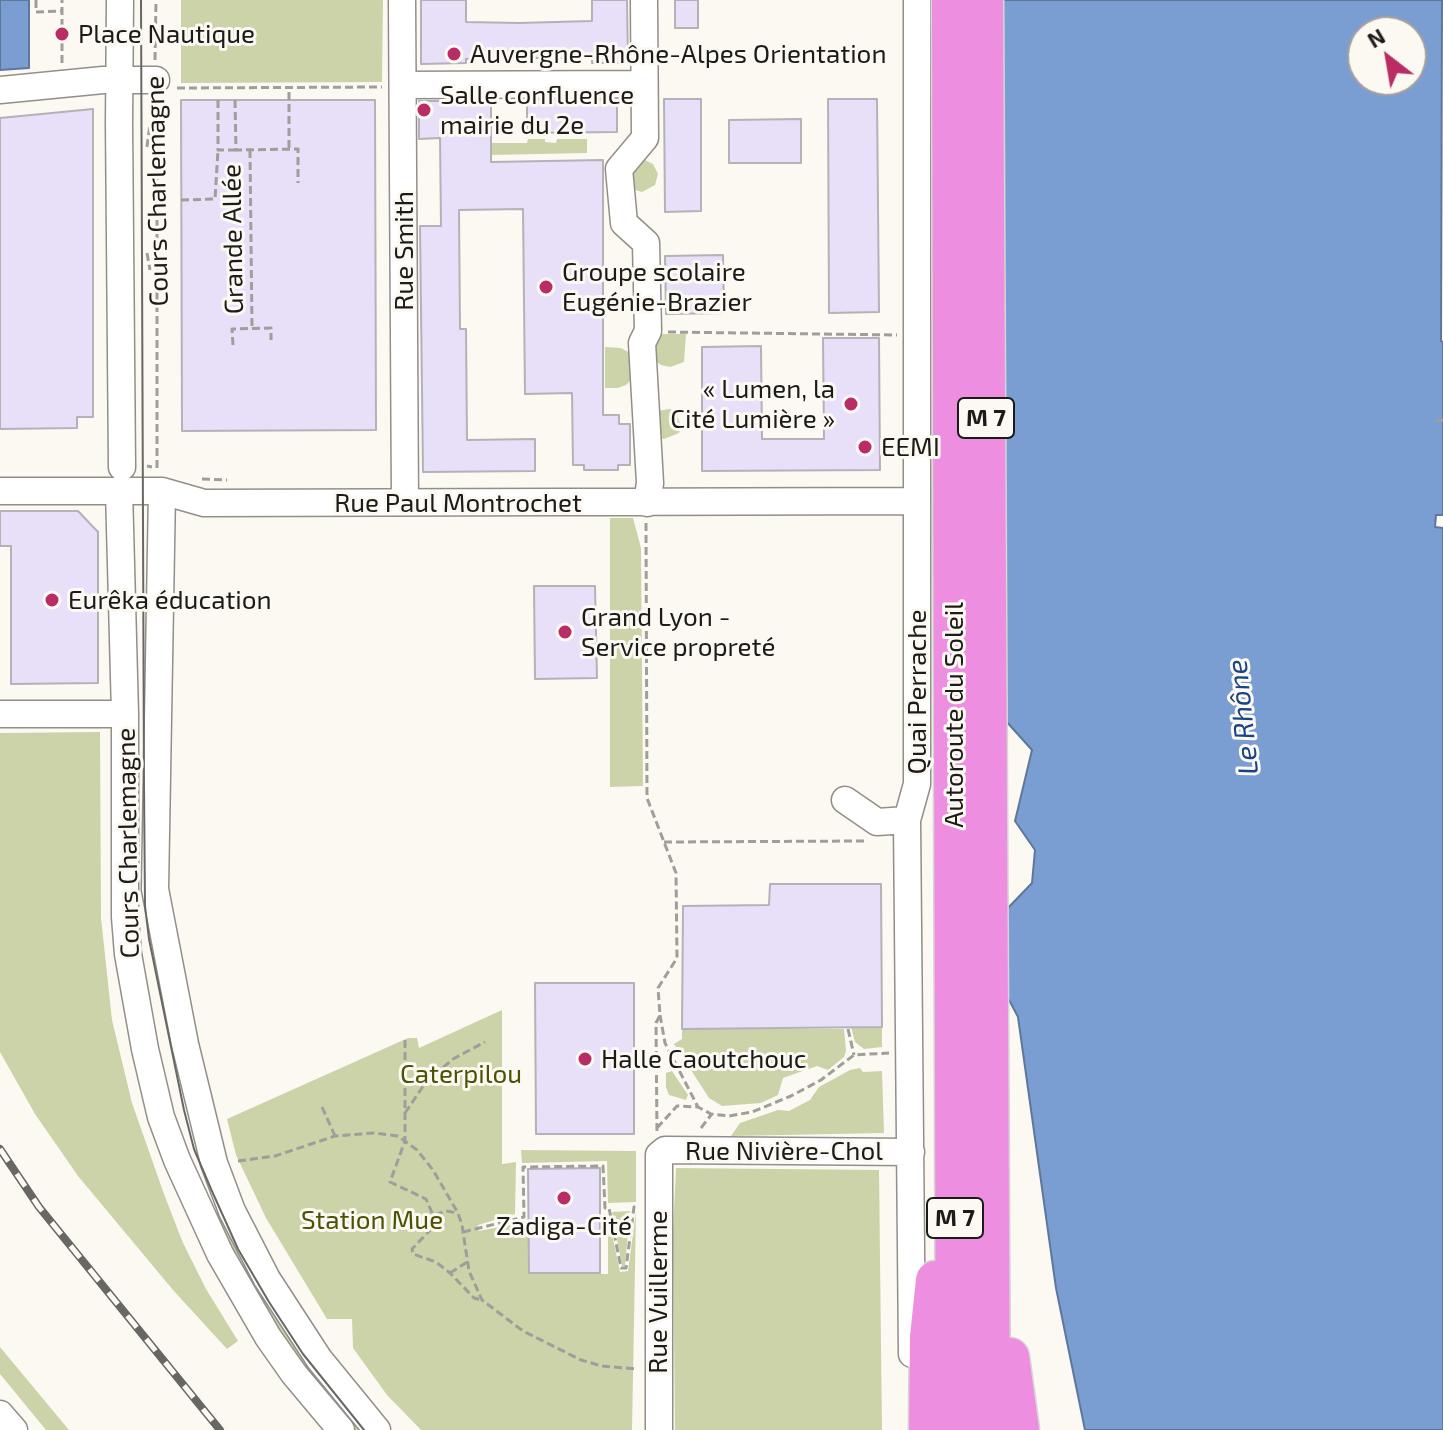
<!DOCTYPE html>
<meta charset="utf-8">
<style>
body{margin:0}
#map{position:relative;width:1443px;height:1430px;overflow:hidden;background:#fcf9f3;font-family:"Exo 2",sans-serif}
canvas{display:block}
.north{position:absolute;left:1347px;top:16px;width:80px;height:80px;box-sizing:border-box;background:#fcf9f3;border:2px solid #a2a09c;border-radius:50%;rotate:329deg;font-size:22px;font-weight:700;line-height:32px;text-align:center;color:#1c1b19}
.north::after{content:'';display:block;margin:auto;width:28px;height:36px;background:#b92d64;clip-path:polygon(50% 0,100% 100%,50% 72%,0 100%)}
</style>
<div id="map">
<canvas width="1443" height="1430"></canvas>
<div class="north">N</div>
</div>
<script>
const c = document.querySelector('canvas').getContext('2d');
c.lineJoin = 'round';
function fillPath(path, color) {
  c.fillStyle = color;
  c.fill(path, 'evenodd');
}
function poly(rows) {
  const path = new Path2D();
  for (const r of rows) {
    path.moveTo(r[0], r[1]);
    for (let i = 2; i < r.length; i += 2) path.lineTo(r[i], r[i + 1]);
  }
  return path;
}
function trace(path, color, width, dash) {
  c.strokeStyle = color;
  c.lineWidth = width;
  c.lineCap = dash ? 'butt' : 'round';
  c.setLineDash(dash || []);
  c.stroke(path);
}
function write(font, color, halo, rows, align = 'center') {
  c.font = font + ' "Exo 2",sans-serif';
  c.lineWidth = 6;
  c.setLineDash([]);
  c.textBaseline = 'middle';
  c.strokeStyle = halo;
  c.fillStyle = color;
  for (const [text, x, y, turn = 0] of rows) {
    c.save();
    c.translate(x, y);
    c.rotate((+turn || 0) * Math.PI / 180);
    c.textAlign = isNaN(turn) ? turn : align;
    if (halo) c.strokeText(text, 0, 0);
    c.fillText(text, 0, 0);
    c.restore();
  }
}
const green = poly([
 [181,0,383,0,382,82,181,83],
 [528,139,545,139,545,142,556,143,557,139,587,139,587,153,442,156,442,143,527,143],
 [643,159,653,164,658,174,655,185,642,192,632,189,626,170],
 [655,334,686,334,684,362,670,367,661,365,652,359],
 [605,347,621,348,630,353,632,379,626,385,618,388,605,388],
 [669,409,675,410,681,426,679,433,664,439,657,437,658,411],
 [610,518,633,518,641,548,643,786,610,787],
 [100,732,101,918,112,1020,132,1103,164,1194,183,1243,206,1289,238,1341,227,1349,173,1290,78,1176,35,1114,0,1052,0,733],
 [502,1010,502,1164,516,1162,515,1214,478,1225,479,1231,529,1221,530,1273,608,1274,608,1215,620,1272,628,1271,636,1212,632,1430,421,1430,387,1395,353,1348,352,1319,327,1319,266,1218,236,1155,227,1119,408,1038,417,1038,419,1048],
 [851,1027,882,1027,882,1047,864,1049,855,1042],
 [682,1029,844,1029,846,1051,844,1057,828,1070,817,1066,783,1078,778,1095,761,1103,722,1106,709,1098,674,1044,682,1039],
 [860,1068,863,1072,882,1071,884,1133,731,1136,740,1123,778,1110,789,1111,810,1100,819,1087,850,1070],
 [672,1071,688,1095,686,1100,669,1095,666,1087,666,1073],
 [521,1150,636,1151,636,1202,608,1203,607,1161,522,1163],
 [676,1168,879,1170,882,1430,675,1430,673,1233],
 [226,1209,370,1430,351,1430,301,1369,207,1219],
 [630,1211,625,1266,622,1266,612,1212],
 [0,1347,69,1430,46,1430,0,1374]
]);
const water = poly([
 [0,0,29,0,29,68,0,70,0,0],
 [1002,0,1442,0,1441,341,1443,342,1443,515,1436,515,1435,527,1443,528,1443,1430,1085,1430,1056,1288,1018,1017,1007,996,1006,910,1032,883,1035,850,1015,821,1032,750,1005,720,1002,0],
 [1363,32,1411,32,1411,80,1363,80,1363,32]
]);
const building = poly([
 [421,0,466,0,466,22,519,23,592,21,592,0,627,0,628,63,592,63,592,58,503,58,466,59,466,63,421,64,421,0],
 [675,0,698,0,698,28,675,28,675,0],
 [664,99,701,99,701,211,665,212,664,99],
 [828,99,877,99,879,312,829,313,828,99],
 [181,100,375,100,376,430,182,431,181,100],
 [527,100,617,100,617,132,527,133,527,100],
 [419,101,491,101,491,162,603,160,603,415,619,415,619,424,630,424,630,465,618,465,618,470,584,470,584,465,573,465,572,393,525,394,523,209,459,210,460,329,466,329,467,440,535,439,535,471,423,472,420,226,441,226,440,138,419,139,419,101],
 [93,109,93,417,77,417,77,428,0,429,0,118,93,109],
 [801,119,801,163,729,163,729,120,801,119],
 [723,255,724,313,666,314,665,256,723,255],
 [823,338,879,338,880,470,702,471,702,347,761,346,762,439,824,439,823,338],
 [0,511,78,511,98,532,98,683,11,684,11,546,0,546,0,511],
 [534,586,595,586,597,678,535,679,534,586],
 [770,884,881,884,882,1027,682,1029,683,906,769,905,770,884],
 [535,983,634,983,634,1134,536,1134,535,983],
 [600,1168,600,1273,529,1273,528,1169,600,1168]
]);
const path = poly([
 [36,0,36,12,63,11],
 [155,60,156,0],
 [62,63,62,0],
 [177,88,382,87],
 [218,100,218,150,236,150],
 [235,100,236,150,298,149,298,183],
 [147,147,150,124],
 [289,148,289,88],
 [250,150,252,328],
 [181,200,215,199,218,150],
 [147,253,150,270],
 [668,332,897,335],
 [233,345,232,329,271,328,271,340],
 [1436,421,1443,420],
 [147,466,152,467],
 [157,468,157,100],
 [202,479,227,480],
 [646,523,647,798,676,873,677,958,658,988,660,1015,656,1023,657,1132],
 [664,842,864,841],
 [660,1015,665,1043,698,1107],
 [848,1029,854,1055],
 [405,1040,405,1141,390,1182,426,1199,433,1215,434,1226,412,1249,413,1254,436,1262,450,1273,474,1298,482,1300],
 [322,1107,335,1136],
 [405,1113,426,1082,453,1059,485,1042],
 [657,1128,677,1106,698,1107,711,1114,729,1116,752,1112,791,1096,821,1080,854,1055,889,1053],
 [701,1128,711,1115],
 [238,1161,275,1156,335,1136,374,1133,398,1136,417,1150,433,1170,458,1213,462,1225,469,1271,482,1300,523,1331,581,1360,602,1366,637,1369],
 [435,1215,446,1211,458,1213],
 [463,1232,524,1217,523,1167,603,1166,605,1208,609,1208,621,1268,626,1268,634,1207,639,1208],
 [450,1273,467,1262]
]);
const minor = poly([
 [120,0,119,124,122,467],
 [402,0,405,502],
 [644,0,645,138,619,169,624,223,646,243,648,331,642,343,650,483,647,503],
 [403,85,644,84],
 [0,90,103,80,156,80],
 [119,490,125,714,125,917,128,954,145,1049,161,1117,177,1160,220,1254,268,1337,294,1374,341,1430],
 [0,491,162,491,204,503,917,501],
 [162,491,155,889,185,1044,214,1163,232,1211,267,1279,319,1359,377,1430],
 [0,714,125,714],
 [845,800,877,822,907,820],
 [912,1354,907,820,917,784,917,0],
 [0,1414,14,1430],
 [659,1430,659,1155,665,1150,911,1152]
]);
const highway = poly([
 [951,0,955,1430],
 [984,0,991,1430],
 [1010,1357,1020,1430],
 [928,1430,929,1337,935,1280]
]);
const tram = poly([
 [141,0,144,785,145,906,149,939,184,1110,194,1149,211,1189,238,1249,269,1302,303,1354,364,1430]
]);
const rail = poly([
 [0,1149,39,1207,220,1430]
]);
const markers = [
 [62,34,8,"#b92d64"],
 [454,54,8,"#b92d64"],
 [424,110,8,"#b92d64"],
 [546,287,8,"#b92d64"],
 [851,404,8,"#b92d64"],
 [865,447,8,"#b92d64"],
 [52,600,8,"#b92d64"],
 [565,632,8,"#b92d64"],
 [585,1059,8,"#b92d64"],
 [564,1198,8,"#b92d64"]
];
const shields = [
 [986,418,56],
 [955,1218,56]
];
const shieldNames = [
 ["M 7",986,418],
 ["M 7",955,1218]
];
const poiNames = [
 ["Place Nautique",78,34],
 ["Auvergne-Rhône-Alpes Orientation",470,54],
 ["Salle confluence",440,95],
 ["mairie du 2e",440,125],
 ["Groupe scolaire",562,272],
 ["Eugénie-Brazier",562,302],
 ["« Lumen, la",835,389,"right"],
 ["Cité Lumière »",835,419,"right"],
 ["EEMI",881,447],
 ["Eurêka éducation",68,600],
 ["Grand Lyon -",581,617],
 ["Service propreté",581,647],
 ["Halle Caoutchouc",601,1059],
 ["Zadiga-Cité",564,1226,"center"]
];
const streetNames = [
 ["Cours Charlemagne",157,191,-91],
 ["Grande Allée",233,239,-91],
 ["Rue Smith",404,251,-90],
 ["Rue Paul Montrochet",458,503],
 ["Quai Perrache",917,692,-90],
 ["Autoroute du Soleil",954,715,-90],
 ["Cours Charlemagne",128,843,-91],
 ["Rue Nivière-Chol",784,1151],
 ["Rue Vuillerme",658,1292,-90]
];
const parkNames = [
 ["Caterpilou",461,1074],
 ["Station Mue",372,1220]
];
const waterNames = [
 ["Le Rhône",1243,717,-96]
];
fillPath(green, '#ccd3a8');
fillPath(water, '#7b9ed2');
trace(water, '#5e779a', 2);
fillPath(building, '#e8dff8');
trace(building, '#b4b1b7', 2);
trace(minor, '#928f8a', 29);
trace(highway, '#d6d6d6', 41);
trace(path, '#a09e9a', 3, [8, 4]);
trace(minor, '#fff', 26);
trace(highway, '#ee8ee0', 38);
trace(tram, '#696764', 2);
trace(rail, '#696764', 8);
trace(rail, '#fcf9f3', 5, [15]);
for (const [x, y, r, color] of markers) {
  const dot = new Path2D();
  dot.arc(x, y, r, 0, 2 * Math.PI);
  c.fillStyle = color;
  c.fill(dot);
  trace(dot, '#fcf9f3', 3);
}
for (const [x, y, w] of shields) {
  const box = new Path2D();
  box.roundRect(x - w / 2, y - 20, w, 40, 6);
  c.fillStyle = '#fcf9f3';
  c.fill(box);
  trace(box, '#1c1b19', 2);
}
write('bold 24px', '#1c1b19', null, shieldNames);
write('26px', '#1c1b19', '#fcf9f3', poiNames, 'left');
write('26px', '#1c1b19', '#fcf9f3', streetNames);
write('26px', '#4c5204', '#fcf9f3', parkNames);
write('italic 28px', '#184483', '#fcf9f3', waterNames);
</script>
